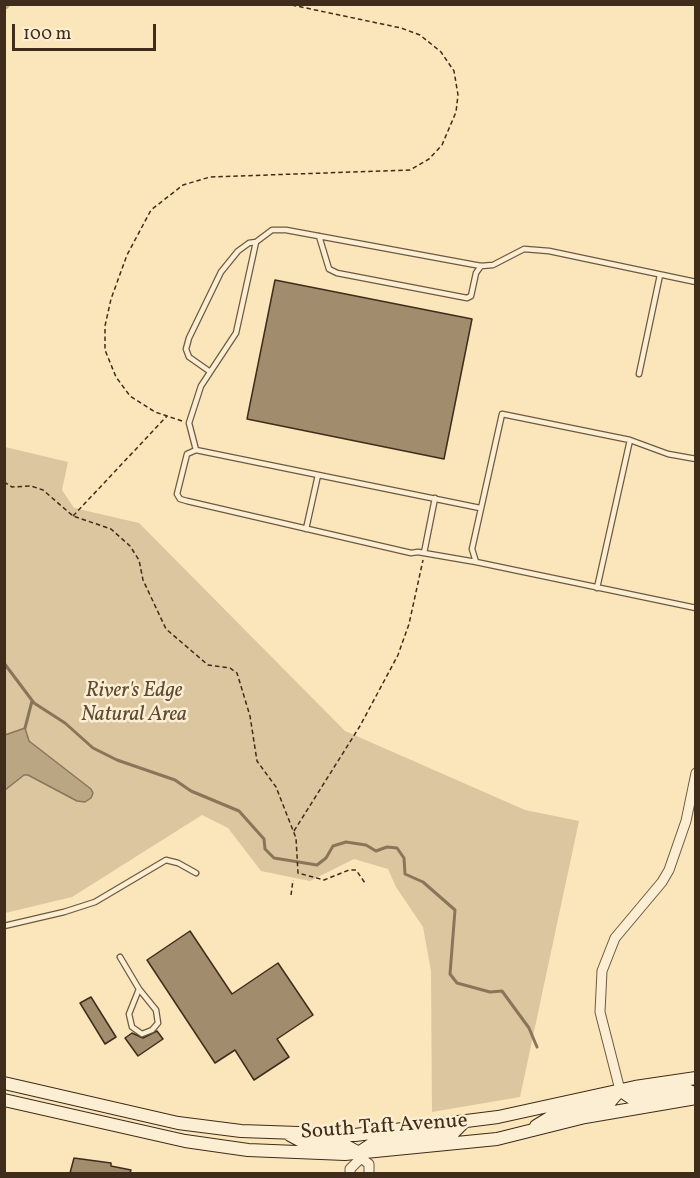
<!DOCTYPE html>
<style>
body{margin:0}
#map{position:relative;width:700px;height:1178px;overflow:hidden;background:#fbe5ba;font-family:Vollkorn,serif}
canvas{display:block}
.frame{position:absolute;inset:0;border:6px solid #3f2c1a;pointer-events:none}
.scale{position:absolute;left:12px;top:24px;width:144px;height:27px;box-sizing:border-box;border:3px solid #3f2c1a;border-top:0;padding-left:8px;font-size:18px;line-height:21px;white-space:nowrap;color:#3f2c1a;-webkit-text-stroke:4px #fceed2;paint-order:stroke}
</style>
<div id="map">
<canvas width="700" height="1178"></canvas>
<div class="frame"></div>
<div class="scale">100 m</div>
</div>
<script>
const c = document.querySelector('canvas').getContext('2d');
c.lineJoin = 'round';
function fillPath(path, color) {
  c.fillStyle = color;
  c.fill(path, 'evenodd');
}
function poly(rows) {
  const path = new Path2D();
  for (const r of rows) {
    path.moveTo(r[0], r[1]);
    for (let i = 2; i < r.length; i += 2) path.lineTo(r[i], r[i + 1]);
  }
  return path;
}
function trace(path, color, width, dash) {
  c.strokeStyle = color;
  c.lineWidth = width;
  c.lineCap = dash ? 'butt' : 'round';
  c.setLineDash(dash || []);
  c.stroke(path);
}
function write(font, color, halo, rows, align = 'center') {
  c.font = font + ' Vollkorn,serif';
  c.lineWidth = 5;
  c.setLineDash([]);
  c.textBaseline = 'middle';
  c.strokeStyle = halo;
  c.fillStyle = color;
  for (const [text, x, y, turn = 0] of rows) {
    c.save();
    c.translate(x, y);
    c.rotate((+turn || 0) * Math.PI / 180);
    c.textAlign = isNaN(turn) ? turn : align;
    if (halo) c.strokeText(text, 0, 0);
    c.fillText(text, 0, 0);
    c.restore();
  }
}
const green = poly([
 [5,447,68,462,62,490,74,508,139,523,345,731,525,810,579,821,520,1097,432,1112,431,971,423,927,396,887,388,869,354,859,310,881,261,871,228,828,202,815,72,897,5,913]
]);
const water = poly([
 [25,728,29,741,91,789,93,793,91,798,85,802,77,801,28,775,24,775,5,790,5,735,25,728]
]);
const stream = poly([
 [4,663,34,703,65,723,93,748,117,760,175,780,191,791,239,811,264,839,265,849,274,858,317,865,326,858,333,846,346,842,366,845,376,851,387,847,397,848,404,858,405,874,423,882,455,910,450,974,457,983,490,992,502,991,529,1028,537,1047],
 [25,728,32,701]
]);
const canal = poly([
 [4,5,5,4]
]);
const building = poly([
 [275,280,472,319,444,459,247,419,275,280],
 [190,931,232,994,278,963,313,1015,277,1039,289,1057,254,1080,235,1050,215,1063,147,960,190,931],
 [91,997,116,1037,105,1044,80,1003,91,997],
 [157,1031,163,1039,138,1056,125,1038,132,1033,143,1038,157,1031],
 [74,1158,111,1163,111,1166,131,1170,130,1173,70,1173,74,1158]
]);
const path = poly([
 [182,421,155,412,130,396,116,377,105,350,105,326,111,299,127,255,151,210,183,185,210,177,410,170,429,159,442,145,456,112,458,95,454,71,441,52,420,35,401,28,287,4],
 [4,482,12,487,31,486,43,490,73,516,111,529,130,546,139,560,143,580,166,629,208,665,230,668,237,673,250,716,257,761,276,787,296,838,298,873,324,880,349,870,356,870,365,883],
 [73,516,167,416],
 [294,831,360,726,398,655,409,624,423,560],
 [291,895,293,880]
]);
const service = poly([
 [319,236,329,269,337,273,467,298,471,296,476,273,481,266],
 [209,371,189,357,186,349,189,338,221,272,238,251,249,243,256,242],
 [639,374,660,275],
 [196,450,189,423,201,386,236,333,256,242,272,230,286,230,481,266,493,265,524,249,549,251,696,282],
 [696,459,668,454,630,440,502,414,472,549,476,562,696,608],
 [306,529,318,475],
 [424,553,435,498],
 [476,562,418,552,411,553,187,501,180,499,177,494,187,454,196,450,480,508],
 [597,588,630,440],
 [4,926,64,912,95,902,166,860,178,863,196,873],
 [120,957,139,989,129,1014,132,1027,142,1034,152,1030,158,1023,156,1010,139,989]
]);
const minor = poly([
 [620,1090,600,1012,602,971,615,938,662,882,669,870,686,821,696,773],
 [359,1153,361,1158,369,1164,369,1174],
 [350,1174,350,1169,361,1158]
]);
const secondary = poly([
 [4,1083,178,1123,241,1131,355,1135,498,1117,635,1087,696,1078],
 [620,1090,633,1099,687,1090,696,1094],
 [4,1100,185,1141,248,1150,345,1154,497,1139,585,1117,696,1098],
 [536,1126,554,1115,608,1104,620,1090],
 [290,1135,305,1143,341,1143,359,1153],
 [360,1152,375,1142,451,1135,463,1123]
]);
const parkNames = [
 ["River's Edge",134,692],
 ["Natural Area",134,716]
];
const streetNames = [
 ["South Taft Avenue",384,1128,-4]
];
fillPath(green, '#dbc69f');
fillPath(water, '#bba684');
trace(water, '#89755a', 1.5);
trace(stream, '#89755a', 3);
trace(canal, '#bba684', 10);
fillPath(building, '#a18c6d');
trace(building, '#3f2c1a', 1.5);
trace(service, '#6e5a42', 7);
trace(minor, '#6e5a42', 11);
trace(secondary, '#3f2c1a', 14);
trace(path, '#3f2c1a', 1.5, [4.5, 3]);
trace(service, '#fceed2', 4.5);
trace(minor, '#fceed2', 9);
trace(secondary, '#fceed2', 12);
write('italic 21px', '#5e4b35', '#fceed2', parkNames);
write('21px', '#3f2c1a', '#fceed2', streetNames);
</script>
